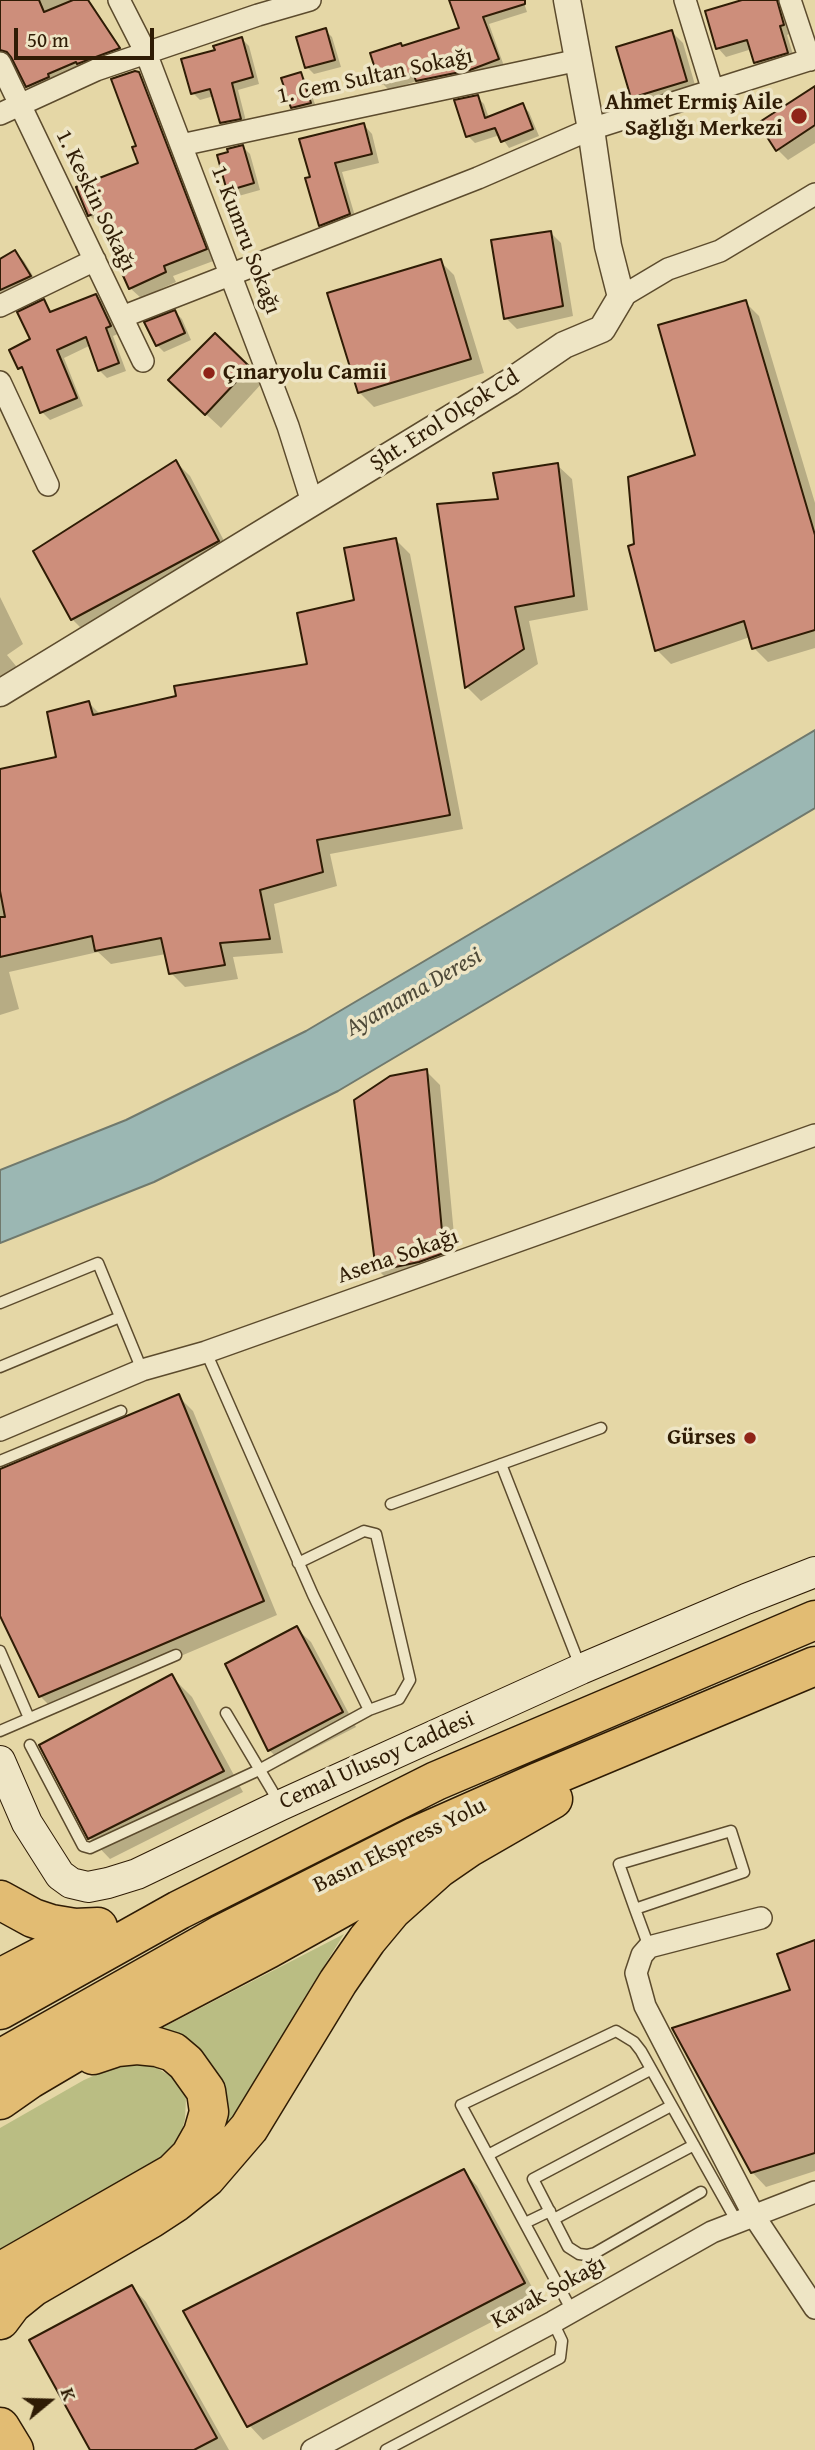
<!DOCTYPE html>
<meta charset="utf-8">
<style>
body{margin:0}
#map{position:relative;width:815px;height:2450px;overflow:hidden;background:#e5d7a6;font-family:"Gentium Book Plus",serif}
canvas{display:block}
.north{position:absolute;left:14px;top:2366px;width:70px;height:70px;-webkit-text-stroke:5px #eee5c5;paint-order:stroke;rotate:71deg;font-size:19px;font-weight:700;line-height:28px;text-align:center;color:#2f1c05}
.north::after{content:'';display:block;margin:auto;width:24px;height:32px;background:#2f1c05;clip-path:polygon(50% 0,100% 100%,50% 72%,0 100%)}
.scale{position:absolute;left:14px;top:28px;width:140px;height:32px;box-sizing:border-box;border:4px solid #2f1c05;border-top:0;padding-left:9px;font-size:21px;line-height:24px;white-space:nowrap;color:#2f1c05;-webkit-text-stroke:5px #eee5c5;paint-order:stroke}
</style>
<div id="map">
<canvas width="815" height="2450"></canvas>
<div class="north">K</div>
<div class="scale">50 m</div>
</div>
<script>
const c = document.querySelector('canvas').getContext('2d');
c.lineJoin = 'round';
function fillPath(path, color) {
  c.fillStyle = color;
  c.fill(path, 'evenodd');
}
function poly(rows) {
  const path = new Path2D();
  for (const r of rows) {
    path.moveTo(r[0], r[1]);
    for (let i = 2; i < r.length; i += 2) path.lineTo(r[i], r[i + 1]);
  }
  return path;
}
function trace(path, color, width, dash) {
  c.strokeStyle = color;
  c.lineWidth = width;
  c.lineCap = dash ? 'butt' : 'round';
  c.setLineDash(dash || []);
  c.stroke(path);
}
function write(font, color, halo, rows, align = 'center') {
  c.font = font + ' "Gentium Book Plus",serif';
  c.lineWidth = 7;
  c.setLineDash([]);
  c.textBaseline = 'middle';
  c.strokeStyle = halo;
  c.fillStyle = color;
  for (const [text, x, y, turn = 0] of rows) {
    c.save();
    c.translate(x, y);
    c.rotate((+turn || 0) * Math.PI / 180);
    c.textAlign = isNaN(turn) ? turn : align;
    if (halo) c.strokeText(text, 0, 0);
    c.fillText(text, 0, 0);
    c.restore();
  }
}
const green = poly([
 [344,1934,301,2003,247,2101,212,2151,160,2029],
 [147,2062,175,2079,186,2097,185,2119,180,2137,169,2154,0,2253,0,2128,84,2080,116,2066]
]);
const water = poly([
 [815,730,815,808,338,1091,154,1182,0,1243,0,1170,126,1120,306,1031,815,730]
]);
const shadow = poly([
 [0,0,89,0,127,57,36,95,28,86,13,59,10,58,0,62],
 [451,0,523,0,527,12,489,24,504,66,424,88,417,81,389,90,382,83,403,47,461,29],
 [748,0,781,0,792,33,787,35,795,61,764,71,756,63,752,49,726,57,718,48],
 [325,30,332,37,341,67,314,74,307,67],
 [672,32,683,43,697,92,644,108,633,97],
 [242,39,249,46,259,84,238,90,247,125,228,129,221,122,214,96,200,100,193,93,217,51],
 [138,73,149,84,216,260,173,276,176,282,141,298,130,288,102,224,100,225,89,215,141,164,138,147],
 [300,74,307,81,317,110,300,114,293,107],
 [815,88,815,143,788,160,778,150],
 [477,97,484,104,489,118,522,105,529,112,539,136,509,148,500,135,475,143,468,136],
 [364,125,372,134,379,163,342,172,357,223,329,234,320,225,312,178],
 [243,147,250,154,260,190,235,197,228,190],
 [550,232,561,243,573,316,517,329,506,318],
 [15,252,24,261,39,286,0,304,0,260],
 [440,261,454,275,484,373,374,407,359,392],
 [96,296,104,304,118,334,113,336,126,371,107,378,99,370,91,345,64,358,83,406,50,420,42,412,27,375,20,368,33,340,44,301,53,313],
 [745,302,759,316,815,503,815,648,768,662,754,648,750,637,671,664,657,650,636,546,697,456],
 [175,312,182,319,191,340,164,352,157,345],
 [215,335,263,382,221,428,184,394],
 [176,462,190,476,232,556,86,633,72,619],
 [557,465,572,479,588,610,529,621,538,664,481,701,467,687,439,506,500,501],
 [396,540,410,554,463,829,330,854,337,886,274,904,283,953,233,957,238,979,185,987,171,973,166,954,111,964,98,952,9,972,19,1009,0,1015,0,771,58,759,89,703,101,715,309,665,356,602],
 [0,597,23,644,7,655,25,677,0,692],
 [426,1071,440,1085,457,1267,392,1284,378,1270],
 [178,1396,193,1411,277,1615,54,1710,40,1696,0,1612,0,1471],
 [296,1628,311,1642,356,1727,284,1764,269,1750],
 [172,1677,192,1697,243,1792,110,1859,90,1838,41,1745],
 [815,1942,815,2171,766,2187,752,2172,792,1991],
 [463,2171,477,2186,538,2298,263,2440,249,2425],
 [132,2287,146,2302,229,2450,92,2450]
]);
const building = poly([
 [0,0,39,0,44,12,73,0,88,0,120,48,77,64,76,62,48,74,49,77,26,87,11,57,7,52,0,50,0,0],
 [449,0,525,0,525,4,483,17,499,59,470,70,416,81,413,73,380,84,370,53,401,43,402,46,459,28,449,0],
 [742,0,777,0,784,25,780,26,788,53,754,63,747,40,716,49,705,11,742,0],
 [326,28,335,60,305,68,296,37,326,28],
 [672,30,687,81,631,98,616,47,672,30],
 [242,37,253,77,232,83,241,119,220,123,210,89,191,94,181,59,215,50,213,46,242,37],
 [135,71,139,72,207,249,164,266,166,272,129,289,95,213,88,216,76,187,138,163,132,147,136,146,111,79,135,71],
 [301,72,311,103,291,108,281,78,301,72],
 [815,86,815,125,776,151,758,123,815,86],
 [478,95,485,118,523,103,533,129,501,142,495,128,466,137,454,100,478,95],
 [364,123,372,154,335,163,350,214,319,226,305,178,310,177,299,139,364,123],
 [243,145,254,183,227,191,217,155,228,152,227,149,243,145],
 [551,231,563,306,504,319,491,240,551,231],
 [15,250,31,276,0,290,0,259,15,250],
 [441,259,471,359,358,393,327,293,441,259],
 [96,294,111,326,106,328,119,363,98,371,86,337,57,350,77,398,40,413,22,367,18,369,9,350,30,339,17,312,44,299,50,312,96,294],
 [746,300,815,535,815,630,752,649,744,621,655,651,628,546,634,544,628,477,695,455,658,325,746,300],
 [175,310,185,333,156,346,144,322,175,310],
 [215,333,250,367,205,415,168,380,215,333],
 [176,460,219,541,71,620,33,551,176,460],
 [558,463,574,596,515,607,524,649,465,688,437,504,498,499,493,473,558,463],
 [396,538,450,815,317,840,323,872,260,890,270,939,220,943,225,965,169,974,161,938,95,951,92,936,0,957,0,917,5,917,0,891,0,769,56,757,47,712,89,701,93,715,176,696,174,686,307,664,297,613,354,600,344,548,396,538],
 [427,1069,444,1253,419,1262,376,1271,354,1100,390,1076,427,1069],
 [179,1394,264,1601,39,1697,0,1616,0,1469,179,1394],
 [297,1626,343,1712,268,1751,225,1664,297,1626],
 [172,1674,224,1771,88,1839,39,1745,172,1674],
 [815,1940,815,2153,751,2173,672,2028,790,1990,777,1954,815,1940],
 [464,2169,525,2283,247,2427,183,2311,464,2169],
 [132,2285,217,2438,194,2450,90,2450,29,2340,132,2285]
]);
const service = poly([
 [0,1303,98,1263,142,1370],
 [206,1352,313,1595,369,1710],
 [0,1367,120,1317],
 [0,1461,121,1411],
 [501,1464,580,1666],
 [391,1504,601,1428],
 [0,1651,29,1718],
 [226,1713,280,1804],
 [0,1731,176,1655],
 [30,1745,83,1846,90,1848,259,1770,369,1710,399,1699,410,1680,376,1534,364,1531,298,1563],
 [635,1909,744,1872,731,1831,619,1864,635,1909,649,1947],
 [671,2106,533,2179,568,2247,579,2254,587,2255,595,2253,701,2192],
 [488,2155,650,2070],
 [554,2219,694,2145],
 [525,2223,550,2211],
 [572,2311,461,2105,616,2031,634,2042,641,2051,737,2222],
 [386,2450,560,2358,562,2341,553,2322]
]);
const minor = poly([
 [119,0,146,53,288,426,312,502],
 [685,0,713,91],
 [790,0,810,60],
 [0,63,143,361],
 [0,114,96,70,258,15,310,0],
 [181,145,579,60],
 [621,297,668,269,720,251,815,194],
 [0,306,95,260],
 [122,317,478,178,591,129,815,58],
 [0,382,48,485],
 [0,1430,142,1370,206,1352,815,1135],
 [761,1918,649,1947,642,1955,636,1973,645,2006,754,2216,815,2308],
 [312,2450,553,2322,712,2232,815,2192]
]);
const tertiary = poly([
 [0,693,510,382,564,345,602,329,621,297,608,246,591,129,567,0]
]);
const secondary = poly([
 [0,1761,27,1823,60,1875,71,1883,88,1887,108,1883,137,1874,281,1805,581,1669,746,1599,815,1572]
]);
const motorway = poly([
 [0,1900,33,1918,51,1924,75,1928,98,1927],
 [0,1978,73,1940],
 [0,2010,179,1910,436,1781,815,1620],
 [0,2059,220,1935,416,1836,538,1782,815,1666],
 [0,2100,30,2079,108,2033,268,1949,474,1834],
 [0,2272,173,2173,190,2156,203,2133,209,2112,206,2091,186,2063,173,2052,157,2047,137,2045,117,2047,93,2055],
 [0,2320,12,2304,33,2287,150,2219,176,2202,206,2178,249,2128,338,1982,367,1940,392,1910,439,1868,468,1848,553,1799],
 [0,2427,14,2450]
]);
const markers = [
 [799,116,9,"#8f2418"],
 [209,373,7,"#8f2418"],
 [750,1438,7,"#8f2418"]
];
const streetNames = [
 ["1. Cem Sultan Sokağı",375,77,-12],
 ["1. Keskin Sokağı",95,201,64],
 ["1. Kumru Sokağı",245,240,69],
 ["Şht. Erol Olçok Cd",445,421,-32],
 ["Asena Sokağı",398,1257,-19],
 ["Cemal Ulusoy Caddesi",377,1761,-24],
 ["Basın Ekspress Yolu",400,1846,-26],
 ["Kavak Sokağı",549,2293,-29]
];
const poiNames = [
 ["Ahmet Ermiş Aile",783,103],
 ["Sağlığı Merkezi",783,129],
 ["Çınaryolu Camii",223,373,"left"],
 ["Gürses",736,1438]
];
const waterNames = [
 ["Ayamama Deresi",414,993,-30]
];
fillPath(green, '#babd83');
fillPath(water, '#9bb7b3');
trace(water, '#70796d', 2);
fillPath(shadow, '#0003');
fillPath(building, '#cd8e7b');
trace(building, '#2f1c05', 2);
trace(service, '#5c4b2d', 13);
trace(minor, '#5c4b2d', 24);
trace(tertiary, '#5c4b2d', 29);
trace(secondary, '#2f1c05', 32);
trace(motorway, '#2f1c05', 41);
trace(service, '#eee5c5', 10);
trace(minor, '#eee5c5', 21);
trace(tertiary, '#eee5c5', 26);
trace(secondary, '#eee5c5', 30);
trace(motorway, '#e2bc73', 38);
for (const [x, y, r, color] of markers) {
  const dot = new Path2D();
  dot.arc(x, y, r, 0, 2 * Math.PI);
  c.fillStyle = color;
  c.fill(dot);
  trace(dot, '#eee5c5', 2.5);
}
write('23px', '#2f1c05', '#eee5c5', streetNames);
write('bold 23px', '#2f1c05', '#eee5c5', poiNames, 'right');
write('italic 24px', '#4f4a39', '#eee5c5', waterNames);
</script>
